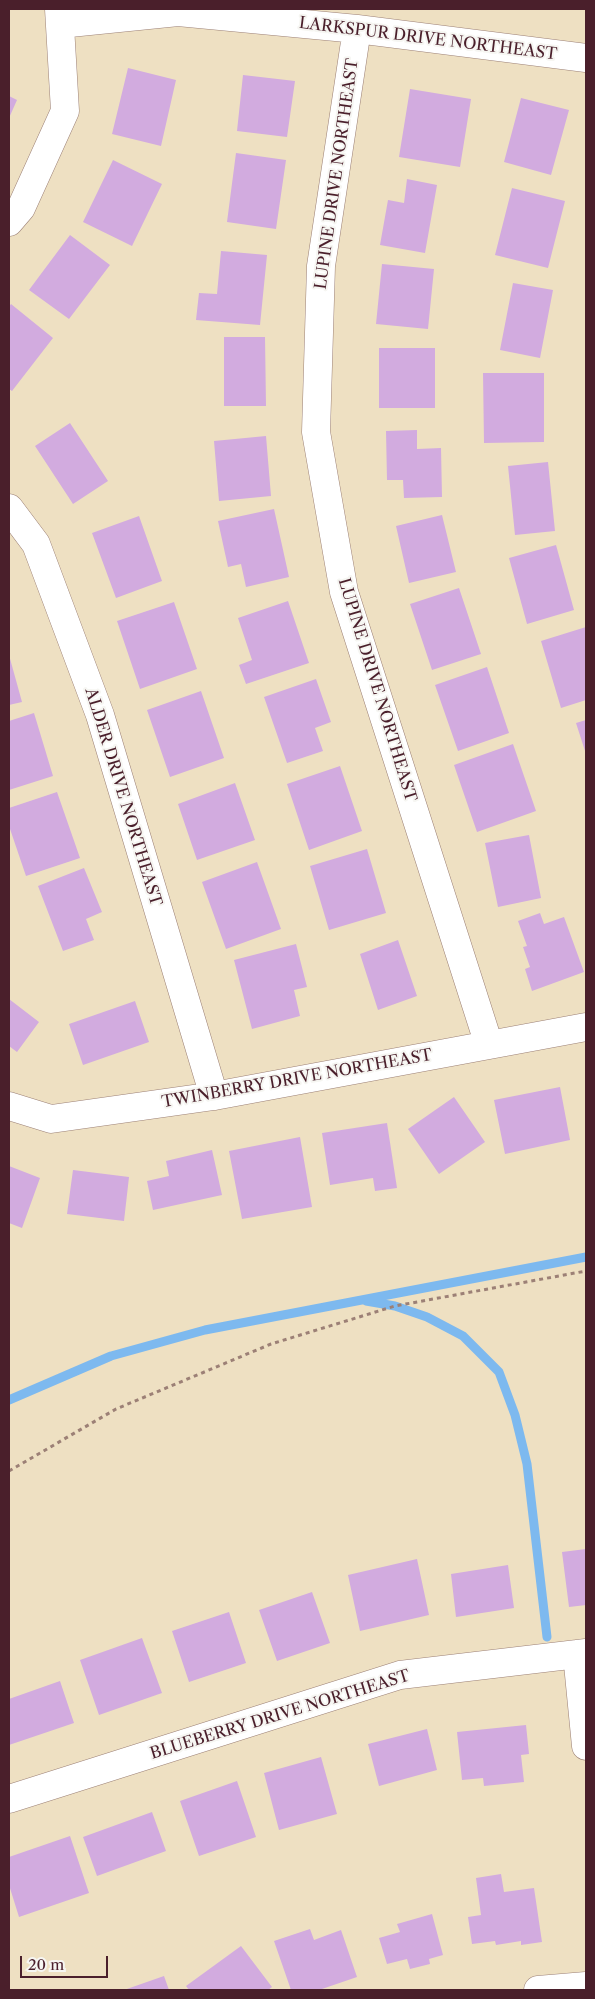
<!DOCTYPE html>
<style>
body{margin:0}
#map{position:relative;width:595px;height:1999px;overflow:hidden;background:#eee0c2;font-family:"Libre Caslon Text",serif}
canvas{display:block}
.frame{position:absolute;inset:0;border:10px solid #4a1f2b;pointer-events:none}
.scale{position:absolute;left:20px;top:1956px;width:88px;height:22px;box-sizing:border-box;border:2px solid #4a1f2b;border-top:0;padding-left:6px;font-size:15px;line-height:18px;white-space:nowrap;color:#4a1f2b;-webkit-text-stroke:4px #f6f6f2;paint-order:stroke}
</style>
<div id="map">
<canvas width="595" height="1999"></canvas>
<div class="frame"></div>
<div class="scale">20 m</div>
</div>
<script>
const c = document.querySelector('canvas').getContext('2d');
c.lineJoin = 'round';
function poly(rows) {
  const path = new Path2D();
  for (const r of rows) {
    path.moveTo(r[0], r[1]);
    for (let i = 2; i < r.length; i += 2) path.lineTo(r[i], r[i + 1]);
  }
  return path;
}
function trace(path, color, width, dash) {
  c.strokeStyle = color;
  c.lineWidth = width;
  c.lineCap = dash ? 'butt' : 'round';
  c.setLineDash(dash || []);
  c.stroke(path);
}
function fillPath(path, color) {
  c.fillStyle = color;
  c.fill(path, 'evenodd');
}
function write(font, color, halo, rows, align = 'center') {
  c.font = font + ' "Libre Caslon Text",serif';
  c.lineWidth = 4;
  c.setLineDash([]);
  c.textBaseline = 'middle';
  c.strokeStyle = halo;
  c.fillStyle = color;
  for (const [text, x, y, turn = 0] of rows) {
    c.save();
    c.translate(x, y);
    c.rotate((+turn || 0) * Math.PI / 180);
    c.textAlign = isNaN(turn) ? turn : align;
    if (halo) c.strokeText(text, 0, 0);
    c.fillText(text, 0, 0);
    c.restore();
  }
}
const stream = poly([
 [366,1301,395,1306,427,1317,463,1336,499,1372,515,1415,527,1464,547,1637],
 [9,1400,111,1356,205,1330,586,1257]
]);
const building = poly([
 [128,68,176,80,161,146,112,134],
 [243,75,295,81,287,137,237,131],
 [410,89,471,99,460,167,399,157],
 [9,96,17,100,9,118],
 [521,98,569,110,551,175,504,162],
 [236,153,286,160,276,229,227,222],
 [113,160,162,184,132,246,83,222],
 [407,179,437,185,425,253,380,245,388,200,404,203],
 [512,188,565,201,548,268,495,255],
 [70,235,110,265,69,319,29,290],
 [221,251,267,255,260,325,196,320,199,293,217,294],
 [382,264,434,269,428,329,376,324],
 [513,283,553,290,540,358,500,350],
 [11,304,53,338,12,391,9,389,9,307],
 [224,337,265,337,266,406,224,406],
 [379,348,435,348,435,408,379,408],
 [483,373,544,373,544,442,484,443],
 [70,423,108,481,73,504,35,446],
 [417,430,417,449,441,448,442,497,404,498,403,480,387,480,386,431],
 [266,436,271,496,219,501,214,441],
 [548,462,555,531,515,535,508,466],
 [274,509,289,577,246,587,241,564,228,567,218,521],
 [442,515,456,572,409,583,396,526],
 [139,516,162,581,116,598,92,533],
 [556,545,574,610,527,624,509,558],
 [459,588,481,654,432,670,410,604],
 [288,601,309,663,246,684,239,665,252,660,238,618],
 [174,602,197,669,140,689,117,621],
 [586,627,586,700,561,708,541,641],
 [9,655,22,702,9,705],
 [487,667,509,733,458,751,435,685],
 [316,679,331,722,315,728,323,751,287,763,264,697],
 [201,691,224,758,170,777,147,710],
 [34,713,53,776,9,790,9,721],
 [586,720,586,754,576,723],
 [513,744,536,811,477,832,454,765],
 [340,766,362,831,309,850,287,784],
 [235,783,255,840,197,860,178,804],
 [57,792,80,858,26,876,9,826,9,808],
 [529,835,541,898,498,907,485,843],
 [367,849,386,913,329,930,310,866],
 [257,862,281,929,226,949,202,882],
 [84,868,102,912,86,919,94,940,63,951,38,886],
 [540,913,544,924,564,917,584,972,532,991,525,969,530,967,523,947,527,946,518,921],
 [398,940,417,996,378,1010,360,954],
 [296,944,307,987,294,990,300,1016,252,1029,234,960],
 [9,999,39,1022,17,1052,9,1046],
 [135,1001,149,1042,83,1065,69,1024],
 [560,1087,570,1140,505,1154,494,1100],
 [454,1097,485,1142,439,1174,408,1129],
 [387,1123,397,1188,375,1191,373,1178,330,1185,322,1133],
 [300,1137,312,1207,242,1219,229,1151],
 [212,1150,222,1195,153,1210,147,1181,169,1176,166,1161],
 [9,1166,40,1178,22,1228,9,1223],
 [73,1170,129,1177,124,1221,67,1214],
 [586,1549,586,1605,569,1607,562,1552],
 [417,1559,429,1615,360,1631,348,1575],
 [508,1565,514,1608,456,1617,451,1574],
 [312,1592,330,1643,277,1661,259,1610],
 [229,1612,246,1663,189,1682,172,1631],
 [142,1638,162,1693,99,1715,80,1660],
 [60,1681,74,1723,9,1745,9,1699],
 [526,1725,529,1754,521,1755,524,1782,484,1786,483,1778,462,1780,457,1732],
 [427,1729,437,1770,379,1786,368,1744],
 [321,1757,337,1814,279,1830,264,1773],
 [237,1781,256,1837,199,1856,180,1801],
 [152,1812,166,1851,97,1876,83,1837],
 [70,1836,89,1893,19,1917,9,1885,9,1857],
 [501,1874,504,1892,534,1888,542,1942,521,1945,521,1941,496,1945,495,1941,472,1944,468,1917,481,1915,476,1878],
 [432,1914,443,1955,429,1959,430,1964,410,1969,407,1959,387,1964,379,1938,400,1932,397,1924],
 [310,1929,314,1940,341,1930,357,1977,319,1990,291,1990,274,1941],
 [241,1946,272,1987,268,1990,189,1990,186,1986],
 [164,1976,169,1990,124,1990]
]);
const path = poly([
 [9,1471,116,1409,271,1344,395,1306,586,1271]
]);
const street = poly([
 [60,24,178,12,357,29,586,58],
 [357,29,321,266,316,432,344,592,489,1045],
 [9,222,21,208,65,111,59,9],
 [9,508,36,544,100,715,214,1096],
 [9,1106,51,1119,214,1096,586,1027],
 [577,1654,586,1746],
 [9,1799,400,1675,586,1653],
 [538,1990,586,1986]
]);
const streetNames = [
 ["LARKSPUR DRIVE NORTHEAST",428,39,7],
 ["LUPINE DRIVE NORTHEAST",337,174,-82],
 ["LUPINE DRIVE NORTHEAST",377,690,73],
 ["ALDER DRIVE NORTHEAST",123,797,73],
 ["TWINBERRY DRIVE NORTHEAST",297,1079,-10],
 ["BLUEBERRY DRIVE NORTHEAST",280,1715,-17]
];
trace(stream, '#7db9ef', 9);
fillPath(building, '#d2abdf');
trace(street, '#9c8076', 29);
trace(path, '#9c8076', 3, [4, 4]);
trace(street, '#fff', 28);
write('16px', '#4a1f2b', '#f6f6f2', streetNames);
</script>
